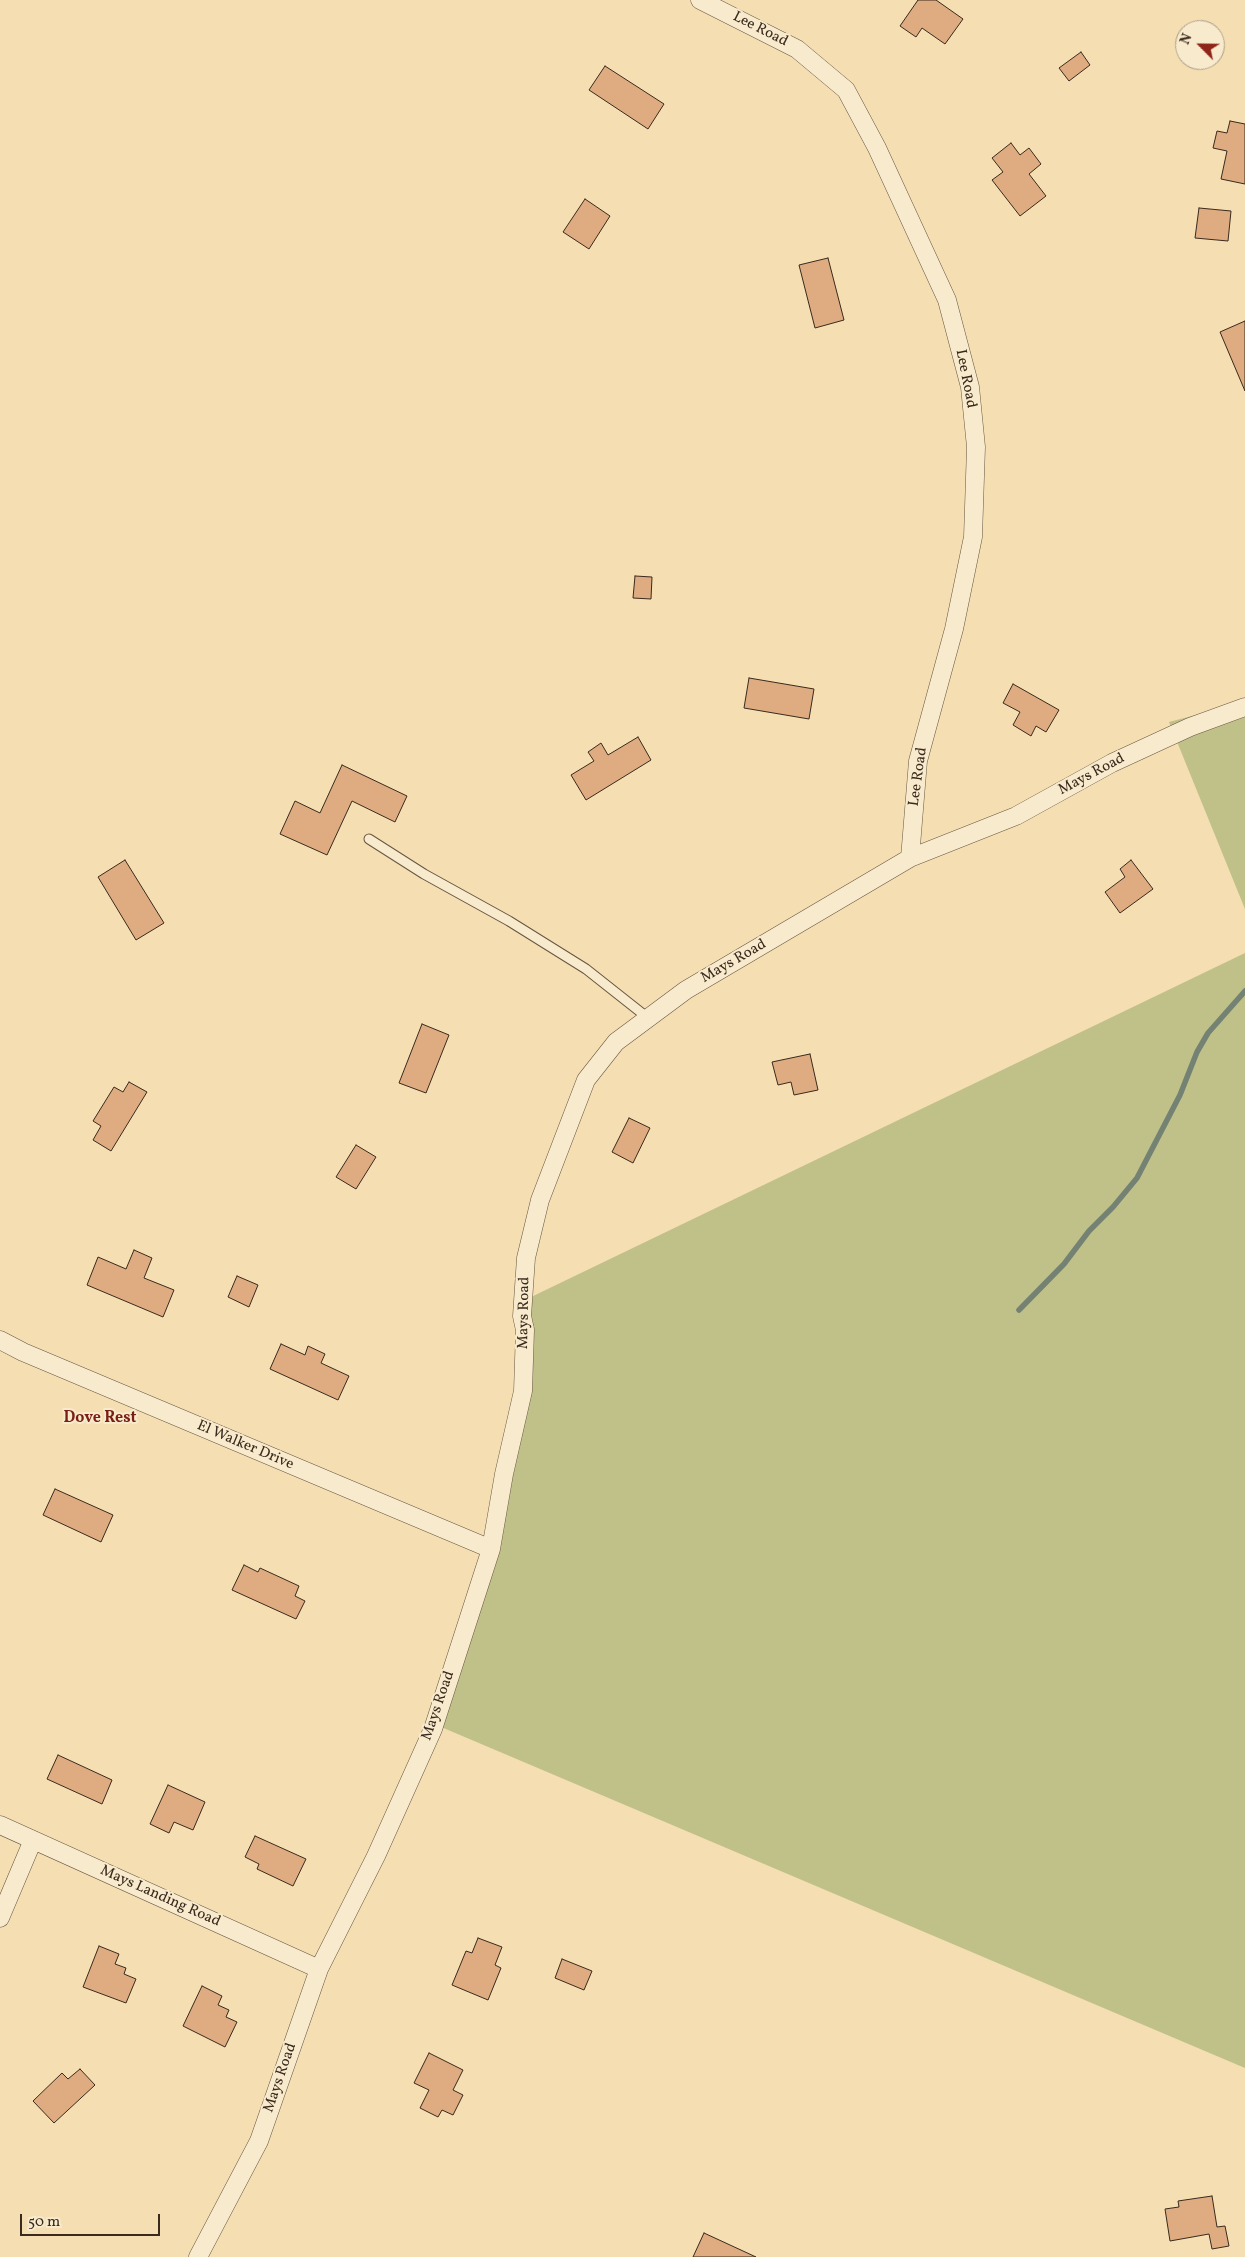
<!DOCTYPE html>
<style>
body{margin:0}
#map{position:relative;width:1245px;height:2257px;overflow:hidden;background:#f4deb2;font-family:Vollkorn,serif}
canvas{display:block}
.north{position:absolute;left:1175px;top:20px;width:50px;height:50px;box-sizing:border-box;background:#f8eacd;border:1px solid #ac9d87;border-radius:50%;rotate:293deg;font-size:14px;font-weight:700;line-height:20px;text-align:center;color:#392a1d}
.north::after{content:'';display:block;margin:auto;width:18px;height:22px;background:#8f2418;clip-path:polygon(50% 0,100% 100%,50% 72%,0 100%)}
.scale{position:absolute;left:20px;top:2214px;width:140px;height:22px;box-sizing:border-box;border:2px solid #392a1d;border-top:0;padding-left:6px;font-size:15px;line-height:18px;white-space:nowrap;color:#392a1d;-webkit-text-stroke:4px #f8eacd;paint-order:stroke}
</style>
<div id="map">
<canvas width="1245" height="2257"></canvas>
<div class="north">N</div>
<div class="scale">50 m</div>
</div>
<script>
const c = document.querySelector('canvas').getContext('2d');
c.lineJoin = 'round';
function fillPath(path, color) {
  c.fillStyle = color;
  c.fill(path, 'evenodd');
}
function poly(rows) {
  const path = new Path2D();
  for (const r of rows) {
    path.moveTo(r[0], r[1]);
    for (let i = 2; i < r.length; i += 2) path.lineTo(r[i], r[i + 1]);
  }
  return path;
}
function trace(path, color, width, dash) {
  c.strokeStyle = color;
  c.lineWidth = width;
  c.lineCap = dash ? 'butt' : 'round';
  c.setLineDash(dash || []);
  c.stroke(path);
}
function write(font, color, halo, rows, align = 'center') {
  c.font = font + ' Vollkorn,serif';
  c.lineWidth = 4;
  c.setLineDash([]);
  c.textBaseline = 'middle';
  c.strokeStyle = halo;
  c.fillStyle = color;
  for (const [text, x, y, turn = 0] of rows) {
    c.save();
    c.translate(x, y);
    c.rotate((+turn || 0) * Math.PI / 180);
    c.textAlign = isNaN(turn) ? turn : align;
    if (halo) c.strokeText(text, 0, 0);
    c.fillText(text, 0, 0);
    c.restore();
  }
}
const green = poly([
 [1245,702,1245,909,1169,722],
 [1245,953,1245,2068,427,1721,514,1452,527,1299]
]);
const stream = poly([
 [1019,1310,1064,1264,1089,1231,1113,1207,1137,1178,1180,1095,1197,1052,1208,1033,1245,991]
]);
const building = poly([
 [918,0,936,0,963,19,945,44,922,28,916,37,900,26,918,0],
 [1081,52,1090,65,1069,81,1059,68,1081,52],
 [605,66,664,104,648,129,589,90,605,66],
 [1230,121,1245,124,1245,184,1221,179,1227,151,1213,148,1217,131,1227,133,1230,121],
 [1011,143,1020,155,1029,148,1041,164,1029,174,1046,196,1020,216,992,180,1003,172,992,158,1011,143],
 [585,199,610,216,589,249,563,232,585,199],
 [1199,208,1231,211,1228,241,1195,238,1199,208],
 [828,258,844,320,815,328,799,265,828,258],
 [1245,321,1245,391,1220,332,1245,321],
 [635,576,652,577,651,599,633,598,635,576],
 [749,678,814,689,809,719,744,708,749,678],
 [1013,684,1059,710,1046,732,1036,726,1031,736,1013,725,1020,712,1003,703,1013,684],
 [638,737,651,760,586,800,571,775,594,761,588,752,601,743,608,755,638,737],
 [342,765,407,796,395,822,352,801,327,855,280,834,295,801,320,813,342,765],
 [125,860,164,923,136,940,98,877,125,860],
 [1131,860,1153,889,1120,913,1105,892,1125,877,1120,869,1131,860],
 [422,1024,449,1035,426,1093,399,1083,422,1024],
 [810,1054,818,1090,794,1095,791,1082,778,1085,772,1062,810,1054],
 [129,1082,147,1092,111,1151,93,1140,101,1126,93,1121,114,1087,123,1092,129,1082],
 [629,1118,650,1128,633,1163,612,1152,629,1118],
 [356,1145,376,1157,356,1189,336,1177,356,1145],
 [134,1250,152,1258,144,1278,174,1290,163,1317,87,1285,98,1257,126,1269,134,1250],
 [237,1276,258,1285,249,1307,228,1297,237,1276],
 [281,1344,305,1355,308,1346,325,1354,321,1363,349,1376,338,1400,270,1369,281,1344],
 [55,1489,113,1515,101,1542,43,1515,55,1489],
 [244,1565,258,1572,260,1568,299,1586,295,1596,305,1601,296,1619,232,1590,244,1565],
 [58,1755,112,1780,102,1804,47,1779,58,1755],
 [168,1785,205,1802,193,1830,174,1822,169,1833,150,1824,168,1785],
 [255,1836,306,1859,293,1886,257,1869,259,1864,245,1857,255,1836],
 [478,1938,502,1947,495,1965,501,1968,488,2000,452,1985,466,1951,472,1953,478,1938],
 [99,1946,119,1954,115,1964,126,1968,124,1974,136,1979,126,2003,83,1987,99,1946],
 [562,1959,592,1971,584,1990,555,1978,562,1959],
 [202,1986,222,1996,218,2005,229,2010,226,2017,237,2022,225,2047,183,2026,202,1986],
 [429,2053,463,2070,453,2090,463,2095,453,2115,442,2110,438,2117,420,2108,429,2090,414,2083,429,2053],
 [80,2069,95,2085,54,2123,33,2101,62,2073,68,2079,80,2069],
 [1212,2196,1217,2227,1225,2226,1229,2246,1212,2249,1209,2234,1170,2241,1165,2209,1179,2207,1178,2201,1212,2196],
 [704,2233,756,2257,693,2257,704,2233]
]);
const service = poly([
 [369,839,424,874,509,921,586,969,648,1018]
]);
const minor = poly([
 [700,0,797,49,846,90,877,148,947,300,970,387,976,447,973,537,954,629,918,761,910,858],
 [0,1340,23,1352,491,1549],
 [0,1825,319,1969],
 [0,1918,33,1840],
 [198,2257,259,2141,319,1969,376,1856,433,1729,491,1549,504,1474,523,1391,525,1330,522,1316,526,1258,540,1200,586,1080,616,1042,686,990,910,858,1016,816,1112,763,1190,727,1245,707]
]);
const streetNames = [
 ["Lee Road",760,30,27],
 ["Lee Road",965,379,79],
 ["Mays Road",1092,775,-28],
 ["Lee Road",919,777,-82],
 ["Mays Road",734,962,-30],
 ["Mays Road",525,1313,-89],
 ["El Walker Drive",245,1446,23],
 ["Mays Road",439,1706,-71],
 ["Mays Landing Road",160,1897,24],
 ["Mays Road",281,2078,-71]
];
const neighbourhoodNames = [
 ["Dove Rest",100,1419]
];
fillPath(green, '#c0c089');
trace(stream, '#748274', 5.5);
fillPath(building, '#dfab80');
trace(building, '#392a1d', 1);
trace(service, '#685742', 11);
trace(minor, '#685742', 19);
trace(service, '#f8eacd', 9);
trace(minor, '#f8eacd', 18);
write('15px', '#392a1d', '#f8eacd', streetNames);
write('bold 16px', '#7a1f14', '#f8eacd', neighbourhoodNames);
</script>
